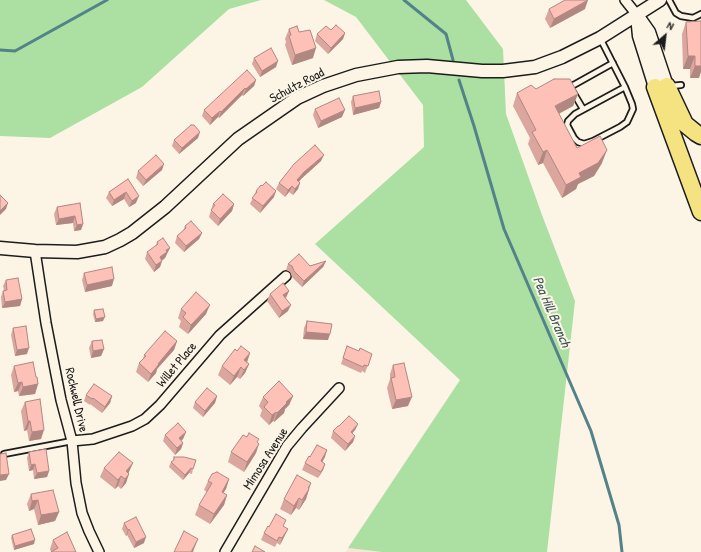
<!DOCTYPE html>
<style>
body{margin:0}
#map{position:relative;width:701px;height:552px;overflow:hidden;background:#fcf5e5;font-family:"Patrick Hand",sans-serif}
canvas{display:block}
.north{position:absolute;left:645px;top:16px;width:40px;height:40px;-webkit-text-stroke:3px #fcf5e5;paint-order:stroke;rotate:28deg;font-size:11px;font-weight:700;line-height:16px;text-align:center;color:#1c1c1c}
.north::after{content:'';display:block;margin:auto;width:14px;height:18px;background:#1c1c1c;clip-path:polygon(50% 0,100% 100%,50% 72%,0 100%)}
</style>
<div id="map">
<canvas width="701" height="552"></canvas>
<div class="north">N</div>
</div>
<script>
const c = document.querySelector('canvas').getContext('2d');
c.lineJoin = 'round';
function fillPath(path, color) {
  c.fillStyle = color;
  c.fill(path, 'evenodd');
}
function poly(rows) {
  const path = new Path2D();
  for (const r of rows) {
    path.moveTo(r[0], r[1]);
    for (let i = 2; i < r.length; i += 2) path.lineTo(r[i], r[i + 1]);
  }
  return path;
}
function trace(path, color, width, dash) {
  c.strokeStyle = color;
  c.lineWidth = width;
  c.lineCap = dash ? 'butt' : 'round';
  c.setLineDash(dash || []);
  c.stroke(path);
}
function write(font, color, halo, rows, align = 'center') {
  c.font = font + ' "Patrick Hand",sans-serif';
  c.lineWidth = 4;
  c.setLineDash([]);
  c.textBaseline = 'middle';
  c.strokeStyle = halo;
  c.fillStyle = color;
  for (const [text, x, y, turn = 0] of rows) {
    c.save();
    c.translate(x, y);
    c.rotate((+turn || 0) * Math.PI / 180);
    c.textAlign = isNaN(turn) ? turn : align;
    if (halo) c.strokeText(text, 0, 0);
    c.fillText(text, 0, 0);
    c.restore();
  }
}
const built = poly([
 [348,548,382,552,346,552]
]);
const green = poly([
 [0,0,261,0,229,9,142,87,50,138,0,136],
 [324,0,466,0,503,49,506,114,542,215,575,301,547,552,382,552,348,548,460,380,315,244,424,147,423,105,356,17]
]);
const stream = poly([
 [404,0,446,34,453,60],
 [0,50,15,51,107,0],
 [459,80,474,126,504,229,591,431,619,525,622,552]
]);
const lane = poly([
 [669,0,676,13,681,16,693,18,701,14],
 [600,38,625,87,632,104,633,109,627,122,620,127,593,141,584,144,578,142,574,138,567,125,568,121,575,114,625,87],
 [671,86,681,85],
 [583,109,570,87,613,63],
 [4,454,72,441]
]);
const street = poly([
 [625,0,637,15],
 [35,251,46,323,61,400,72,441,76,483,82,513,89,531,99,552],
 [72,441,93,439,132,426,145,419,160,405,220,335,286,276],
 [225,552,287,446,302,428,339,388]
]);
const secondary = poly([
 [637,15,649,32,667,86],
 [637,16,639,36,655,87],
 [0,248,35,251,77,252,105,247,120,240,132,233,165,207,238,139,297,98,323,86,356,75,398,67,427,66,482,71,503,71,535,67,562,57,600,38,660,0]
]);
const highway = poly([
 [667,86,685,124,696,133,701,136],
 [655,87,701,212]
]);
const wall = poly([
 [549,9,585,9,550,28,545,19],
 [701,21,699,78,690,78,690,69,683,69,682,34,686,22],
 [289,29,299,32,313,58,292,65,285,45,286,42,285,39],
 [331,30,345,33,343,39,328,54,315,41,317,34],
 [254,58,276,67,260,77,252,64],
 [256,80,254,86,243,96,242,95,219,118,218,117,210,125,202,116,204,110],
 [536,89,578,94,573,106,559,114,577,148,602,163,594,176,578,184,576,189,562,198,543,163,538,165,528,144,530,138,513,106,517,93],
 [353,96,381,102,379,108,353,115,351,102],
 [315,109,342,117,318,128,313,115],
 [198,138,179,154,172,146,174,140],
 [321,161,301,179,299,182,298,189,293,195,289,192,285,197,276,189,279,183],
 [162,170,143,186,136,178,138,171],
 [128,179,136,203,129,207,124,199,112,206,106,198,109,192],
 [262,186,274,197,260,213,250,204,256,191],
 [80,203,83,224,81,230,74,231,73,223,56,225,54,214,57,207],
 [213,204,234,204,232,211,218,226,209,217],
 [185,226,202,233,199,239,184,252,175,243,177,236,183,231],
 [157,242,167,254,166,255,165,258,162,260,160,267,154,272,145,259,147,252,156,246],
 [326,261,323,267,302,287,292,277,290,272,286,270,288,264,310,266],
 [84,273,112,286,85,292,82,280],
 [6,280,22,299,20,306,2,308,1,297,3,291,4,290,3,286],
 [289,291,286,298,288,311,279,318,267,301,270,294],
 [181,309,206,314,188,334,179,327,181,321,178,318],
 [94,310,103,321,95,322,93,314],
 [307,321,328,340,303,339,304,328],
 [13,328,27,354,15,356,11,335],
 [92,341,104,349,101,356,91,358,89,348],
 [177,341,174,350,157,369,156,373,148,382,136,372,139,363,143,359,144,355],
 [347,346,359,351,372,354,365,373,362,371,361,373,341,364],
 [237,351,250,353,247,362,249,364,245,373,240,379,237,377,230,385,218,375,222,366],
 [393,365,408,406,392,409,387,388,390,379,390,374],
 [14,366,36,377,38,384,35,394,19,396,18,391,14,392,11,375],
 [86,395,112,396,110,403,102,413,90,404,90,405,84,401],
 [217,396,215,403,203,417,193,408,195,402],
 [293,396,289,405,285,409,284,413,274,422,273,421,269,425,260,416,262,410,259,406,263,397],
 [25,402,41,439,29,441,27,430,24,431,21,411],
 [358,424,355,430,352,433,355,436,353,442,345,451,331,438,333,431,339,426],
 [186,432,183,439,181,440,183,443,181,449,175,455,163,441,165,435],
 [258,443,256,453,244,472,228,462,231,452],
 [327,450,322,462,325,464,323,470,318,478,302,470,305,463,310,457],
 [29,452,49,471,47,477,34,479,33,470,29,471,27,458],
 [174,457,193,469,192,474,189,473,183,480,169,467,171,462,173,461],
 [104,468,129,472,126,483,121,489,118,486,115,489,100,477],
 [229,479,226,489,223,493,227,495,224,505,210,524,195,515,199,505,207,492,204,490,208,481],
 [309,489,306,499,299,510,296,508,291,515,280,509,284,499],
 [31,494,59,512,55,521,38,525,34,509,29,511,27,504],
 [124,523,144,543,134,548,127,535,126,536,122,529],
 [269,527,284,527,288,529,280,545,277,543,275,547,261,540,264,533],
 [12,535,34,544,14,550,11,538],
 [53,540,76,552,51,552,50,549]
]);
const shadedWall = poly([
 [588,0,585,9,550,28,554,19],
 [345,33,343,39,328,54,331,48],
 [316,48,313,58,292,65,295,55],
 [688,56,695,56,690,69,683,69],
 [278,61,276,67,260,77,262,71],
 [701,61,701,72,699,78,690,78,695,66],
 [256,80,254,86,243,96,246,89],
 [245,88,242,95,219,118,221,112],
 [578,94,573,106,550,118,555,106],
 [381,102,379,108,353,115,355,108],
 [345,110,342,117,318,128,321,121],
 [220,111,218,117,210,125,212,118],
 [200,132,198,138,179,154,182,148],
 [547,150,543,163,538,165,543,152],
 [607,150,602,163,594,176,578,184,576,189,562,198,566,185,579,173],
 [324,155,321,161,301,179,295,187,297,180,304,172],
 [164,164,162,170,143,186,146,180],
 [300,183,298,189,293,195,295,189],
 [292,186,289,192,285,197,288,190],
 [276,191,274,197,260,213,263,206],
 [126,192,124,199,112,206,114,200],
 [139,196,136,203,129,207,132,201],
 [8,203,6,209,0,215,0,211],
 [234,204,232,211,218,226,220,219],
 [75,216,73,223,56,225,59,219],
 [83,224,81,230,74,231,77,225],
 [202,233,199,239,184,252,186,246],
 [170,248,165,258,158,264,160,257,166,250],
 [162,261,160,267,154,272,156,265],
 [326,261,323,267,302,287,304,281],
 [114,279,112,286,85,292,87,285],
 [289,291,286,297,281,301,283,295],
 [22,299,20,306,2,308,5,302],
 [210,305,206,314,188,334,191,325],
 [291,305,288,311,279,318,282,311],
 [105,317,103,321,95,322,96,319],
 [306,332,330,334,328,340,303,339],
 [177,341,174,350,157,369,156,373,148,382,151,374,158,364],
 [29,348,27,354,15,356,17,350],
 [104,349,101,356,91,358,93,351],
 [250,353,247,362,244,360],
 [249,364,245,373,240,379,244,370],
 [241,367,237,377,230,385,234,376],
 [22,382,18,391,14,392,18,383],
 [38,384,35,394,19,396,23,387],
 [112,396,110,403,102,413,105,407],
 [217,396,215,403,203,417,205,411],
 [293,396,289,405,285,409,284,413,274,422,277,413,286,402],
 [412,397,408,406,392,409,396,400],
 [276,412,273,421,269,425,272,415],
 [28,421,30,421,27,430,24,431],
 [358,424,355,430,348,438,351,432],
 [44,430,41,439,29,441,32,432],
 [186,432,183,439,177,444,179,438],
 [355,436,353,442,345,451,348,444],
 [183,443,181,449,175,455,177,448],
 [259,444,256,453,244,472,247,462],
 [327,450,325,457,319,468,321,461],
 [133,463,129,472,124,479,126,471],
 [35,464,33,470,29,471,31,465],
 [325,464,323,470,318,478],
 [191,468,189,473,183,480,185,475],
 [49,471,47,477,34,479,37,473],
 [9,474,6,480,0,481,0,475],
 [129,474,126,483,121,489,125,479],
 [121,476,118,486,115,489,118,480],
 [229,479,226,489,218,501,222,492],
 [311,483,306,499,299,510,308,488],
 [227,495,224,505,210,524,214,514],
 [299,498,296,508,291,515,294,506],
 [38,500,34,509,29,511,32,501],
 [59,512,55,521,38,525,41,515],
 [129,529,127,535,126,536,128,530],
 [288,529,280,545,282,538],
 [146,537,144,543,134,548,136,542],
 [198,539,194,549,193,552,191,552],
 [35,540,34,544,14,550,15,546]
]);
const building = poly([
 [565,0,588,0,554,19,549,9,565,0],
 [701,21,701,66,695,66,695,56,688,56,686,22,701,21],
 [336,25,345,33,331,48,317,34,326,26,331,30,336,25],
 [297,26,299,32,310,30,316,48,295,55,289,36,291,35,289,29,297,26],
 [271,48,278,61,262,71,254,58,271,48],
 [247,70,256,80,246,89,245,88,221,112,220,111,212,118,204,110,247,70],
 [554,79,570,79,578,94,555,106,577,148,600,136,607,150,598,163,579,173,581,177,566,185,547,150,543,152,532,132,536,130,517,93,531,85,536,89,554,79],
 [379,91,381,102,355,108,353,96,379,91],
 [339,98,345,110,321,121,315,109,339,98],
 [191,125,194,125,200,132,182,148,174,140,191,125],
 [315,145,324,155,304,172,297,180,300,183,295,189,292,186,288,190,279,183,294,164,315,145],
 [156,155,164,164,146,180,138,171,156,155],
 [128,179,139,196,132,201,126,192,114,200,109,192,128,179],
 [266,182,276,191,263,206,252,198,257,192,256,191,261,185,262,186,266,182],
 [223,194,234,204,220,219,211,210,215,205,213,204,223,194],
 [0,195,8,203,0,211,0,195],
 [80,203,83,224,77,225,75,216,59,219,57,207,80,203],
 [191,221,202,233,186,246,177,236,186,228,185,226,191,221],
 [163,238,170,248,166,250,167,252,160,257,162,261,156,265,147,252,158,244,157,242,163,238],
 [299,254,310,266,326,261,304,281,294,271,292,266,288,264,299,254],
 [112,267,114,279,87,285,84,273,112,267],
 [18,278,22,299,5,302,3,291,7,290,6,280,18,278],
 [283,283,289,291,283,295,291,305,282,311,270,294,283,283],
 [196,292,210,305,191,325,183,317,186,313,181,309,196,292],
 [103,309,105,317,96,319,94,310,103,309],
 [307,321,332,324,330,334,306,332,307,321],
 [26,326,29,348,17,350,13,328,26,326],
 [165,331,177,341,158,364,159,364,151,374,139,363,146,356,144,355,165,331],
 [102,340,104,349,93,351,92,341,102,340],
 [241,346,250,353,244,360,249,364,244,370,241,367,234,376,222,366,235,349,237,351,241,346],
 [347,346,359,351,360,348,372,354,368,366,364,365,363,367,343,358,347,346],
 [33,362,36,377,37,377,38,384,23,387,22,382,18,383,14,366,33,362],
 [404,363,412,397,396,400,391,378,395,377,393,365,404,363],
 [279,381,293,396,286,402,287,403,277,413,276,412,272,415,264,407,268,402,263,397,279,381],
 [94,384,112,396,105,407,93,398,92,399,86,395,94,384],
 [207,388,217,396,205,411,195,402,207,388],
 [40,399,44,430,32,432,30,421,28,421,25,402,40,399],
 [349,416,358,424,351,432,355,436,348,444,333,431,338,426,339,426,349,416],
 [178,423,186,432,179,438,183,443,177,448,165,435,178,423],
 [249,433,259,439,257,442,259,444,247,462,231,452,243,435,247,437,249,433],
 [317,445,327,450,321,461,325,464,321,472,305,463,309,456,310,457,317,445],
 [46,449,49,471,37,473,35,464,31,465,29,452,46,449],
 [119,452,133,463,126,471,129,474,125,479,121,476,118,480,104,468,119,452],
 [6,453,9,474,0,475,0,454,6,453],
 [174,457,184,457,196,460,193,469,191,468,185,475,171,462,174,460,174,457],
 [217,472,229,479,222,492,227,495,214,514,199,505,212,483,208,481,212,474,217,472],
 [297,475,311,483,308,488,309,489,302,500,299,498,294,506,284,499,297,475],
 [53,490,59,512,41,515,38,500,32,501,31,494,53,490],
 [276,514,286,520,283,526,288,529,282,538,279,537,277,541,264,533,268,526,269,527,276,514],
 [136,517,146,537,136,542,129,529,128,530,124,523,136,517],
 [31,529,35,540,15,546,12,535,31,529],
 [184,531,198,539,191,552,174,552,184,531],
 [67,532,76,552,51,552,58,548,53,540,67,532],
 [255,546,265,552,252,552,255,546]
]);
const streetNames = [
 ["Schultz Road",297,86,-28],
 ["Willet Place",177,365,-50],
 ["Rockwell Drive",76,400,77],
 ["Mimosa Avenue",266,459,-57]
];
const waterNames = [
 ["Pea Hill Branch",551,312,67]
];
fillPath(built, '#fce5d8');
fillPath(green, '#abe0a2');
trace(stream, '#538389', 3);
trace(lane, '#1c1c1c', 8);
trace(street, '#1c1c1c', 12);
trace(secondary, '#1c1c1c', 15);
trace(highway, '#1c1c1c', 19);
trace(lane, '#fcf5e5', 4.5);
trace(street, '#fcf5e5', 9);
trace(secondary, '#fcf5e5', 12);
trace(highway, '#f5e382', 16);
fillPath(wall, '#daa69e');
fillPath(shadedWall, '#b18781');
fillPath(building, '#fdc1b8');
trace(building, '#b18781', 1);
write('13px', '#1c1c1c', '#fcf5e5', streetNames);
write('italic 14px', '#3c585c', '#fcf5e5', waterNames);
</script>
